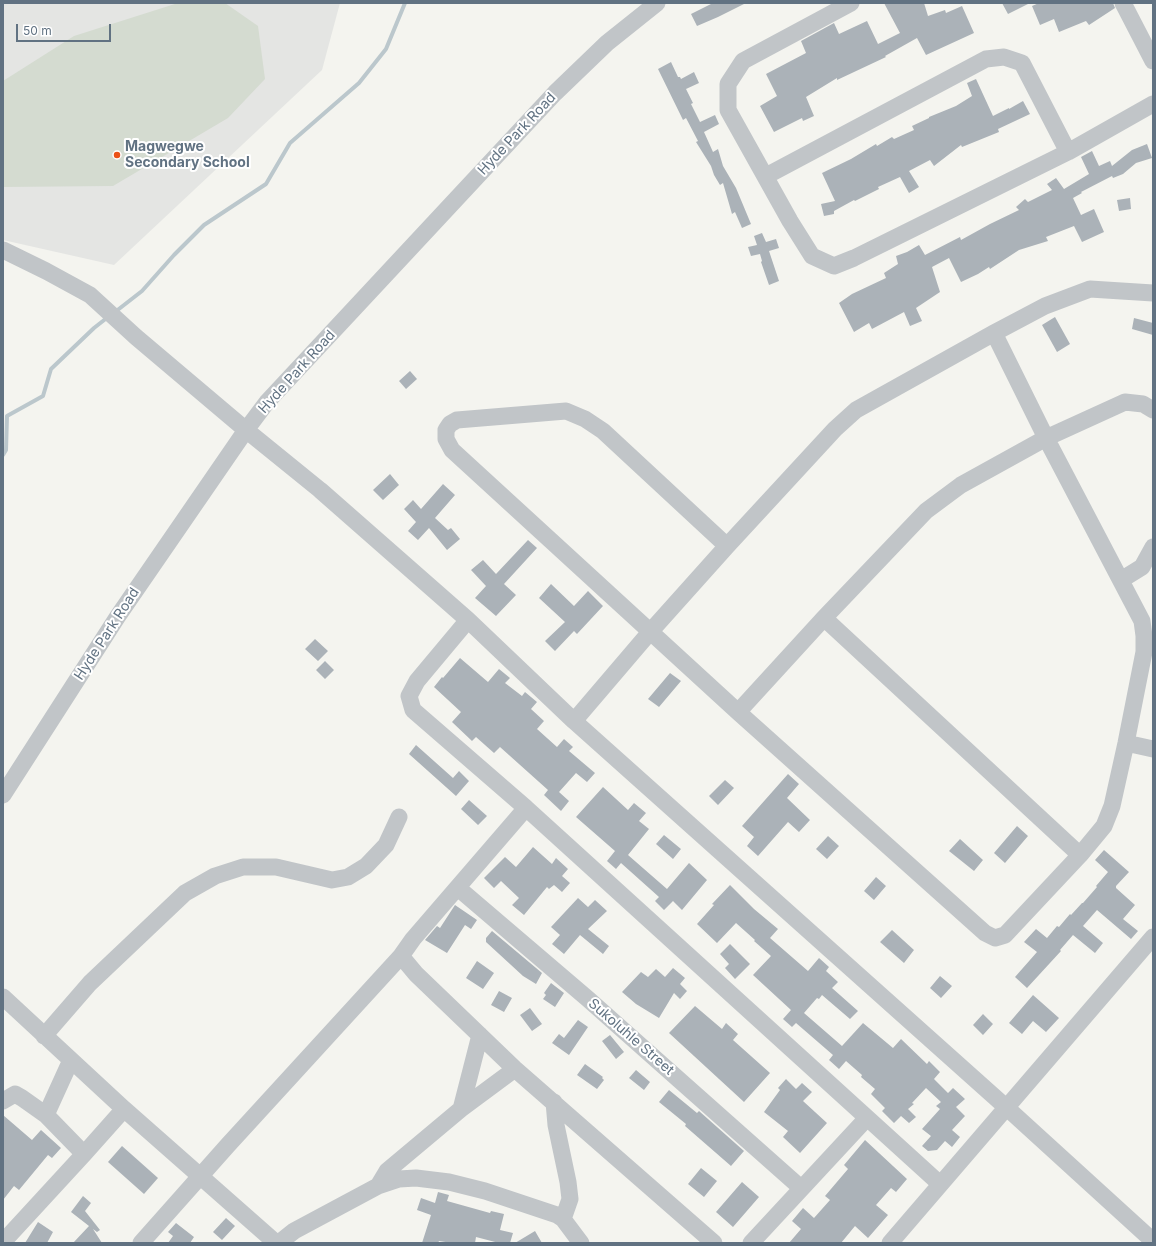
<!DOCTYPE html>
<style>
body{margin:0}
#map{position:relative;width:1156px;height:1246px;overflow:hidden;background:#f4f4ef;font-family:Inter,sans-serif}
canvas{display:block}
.frame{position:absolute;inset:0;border:4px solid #617282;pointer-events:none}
.scale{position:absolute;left:16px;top:24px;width:95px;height:18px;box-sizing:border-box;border:2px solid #617282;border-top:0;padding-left:5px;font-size:12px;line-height:14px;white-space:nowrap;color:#617282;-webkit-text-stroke:3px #fff;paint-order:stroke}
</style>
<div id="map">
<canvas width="1156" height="1246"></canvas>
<div class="frame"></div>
<div class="scale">50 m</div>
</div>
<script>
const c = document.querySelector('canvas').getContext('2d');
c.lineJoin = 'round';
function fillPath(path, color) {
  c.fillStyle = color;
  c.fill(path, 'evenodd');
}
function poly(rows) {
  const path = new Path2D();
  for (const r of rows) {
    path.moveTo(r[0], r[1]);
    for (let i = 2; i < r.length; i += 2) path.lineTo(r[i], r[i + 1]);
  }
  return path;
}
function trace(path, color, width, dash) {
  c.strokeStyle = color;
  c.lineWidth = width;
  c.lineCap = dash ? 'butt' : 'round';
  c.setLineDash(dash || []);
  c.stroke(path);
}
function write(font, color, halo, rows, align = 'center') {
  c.font = font + ' Inter,sans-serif';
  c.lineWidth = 4;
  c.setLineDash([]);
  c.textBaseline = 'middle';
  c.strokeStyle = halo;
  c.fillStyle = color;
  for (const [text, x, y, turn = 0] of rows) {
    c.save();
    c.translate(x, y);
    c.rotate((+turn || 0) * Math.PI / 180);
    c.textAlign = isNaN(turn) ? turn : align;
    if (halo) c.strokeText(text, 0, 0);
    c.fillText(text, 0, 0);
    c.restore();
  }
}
const built = poly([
 [3,3,340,3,322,70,114,265,3,240]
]);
const green = poly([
 [178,3,225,3,258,26,265,79,228,118,113,186,3,187,3,81,74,36]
]);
const stream = poly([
 [115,312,142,291,174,255,204,225,266,184,290,143,359,83,386,49,405,3],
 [3,455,6,450,7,416,43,396,51,369,94,328,108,317]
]);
const building = poly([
 [713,3,746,3,718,17,697,26,691,14],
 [884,3,924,3,928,16,945,10,946,13,962,6,974,33,926,55,917,38,885,56,886,57,837,80,837,78,806,97,814,116,803,121,802,118,774,132,760,106,777,96,766,74,806,53,801,41,834,23,839,34,867,21,878,44,900,33],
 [1002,3,1030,3,1008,14],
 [1039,3,1113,3,1115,8,1089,25,1086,21,1059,32,1054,19,1040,25,1032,6],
 [671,62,678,77,680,77,681,79,694,72,699,83,686,89,693,103,691,104,700,122,715,115,719,124,704,132,713,152,718,149,723,166,736,188,751,224,742,228,735,212,732,214,723,183,720,185,714,175,711,166,696,142,698,141,686,118,683,120,658,69],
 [976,79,993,116,1009,108,1009,109,1023,101,1030,114,998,129,999,132,962,147,961,145,934,166,930,160,909,171,919,187,909,193,900,177,878,187,879,189,855,201,854,200,834,211,834,214,824,216,821,204,835,201,822,173,851,159,876,144,877,146,892,137,894,139,914,130,912,126,929,118,929,117,956,106,972,96,967,83],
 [1147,144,1152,158,1136,163,1123,174,1113,178,1112,176,1081,192,1082,193,1073,198,1081,215,1094,209,1104,232,1082,242,1074,226,1046,237,1048,241,1019,250,990,269,989,267,978,274,961,282,949,258,932,267,940,292,916,308,922,321,910,326,904,312,872,329,869,323,854,332,839,303,852,294,886,278,884,273,898,264,896,256,907,252,919,245,925,255,960,237,961,240,990,224,1019,210,1016,207,1025,199,1028,202,1052,190,1047,184,1056,178,1064,189,1089,174,1081,157,1092,151,1099,166,1110,161,1112,166,1132,150],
 [1130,198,1131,209,1119,211,1117,200],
 [762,233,766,242,776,239,779,248,769,251,779,281,769,285,761,262,762,261,760,254,751,256,748,247,757,245,754,236],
 [1055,317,1070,344,1057,352,1042,325],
 [1134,318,1153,323,1153,335,1132,329],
 [410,371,417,379,406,389,399,381],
 [390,474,399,485,383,500,373,490],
 [443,484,455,495,435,518,448,530,451,528,460,539,447,550,429,528,418,540,408,531,416,522,404,509,413,500,421,509],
 [528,540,537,548,504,584,516,595,496,616,475,598,486,586,471,570,483,560,496,574],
 [551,584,574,606,588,591,603,606,577,634,574,631,555,651,545,641,565,622,539,598],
 [315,639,328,651,318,661,305,649],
 [460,658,488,682,499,669,510,678,505,683,522,696,525,692,537,702,531,709,544,721,537,729,557,747,564,739,573,747,569,751,595,773,587,782,576,773,559,792,569,801,561,811,544,795,548,790,500,747,494,753,476,737,472,741,452,722,461,712,434,687,442,677,443,678],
 [325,661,334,670,325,679,316,670],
 [670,673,681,681,659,707,648,699],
 [416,745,453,778,459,771,469,781,456,796,409,754],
 [788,774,799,784,787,798,810,820,799,832,788,822,758,856,747,846,754,837,742,826],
 [725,780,734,788,718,805,709,796],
 [603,787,628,810,634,803,646,813,639,821,649,829,628,855,667,889,689,863,707,880,682,910,673,901,664,910,655,901,659,897,621,863,616,869,607,861,615,851,576,817],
 [469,800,487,816,478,825,461,809],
 [1017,826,1028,836,1005,863,994,853],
 [664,835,681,849,673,859,656,844],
 [828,836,839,846,827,859,816,849],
 [960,839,983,860,974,871,949,851],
 [533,847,552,864,556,858,568,869,562,876,570,883,562,892,554,885,549,889,547,887,524,915,512,905,519,898,501,881,494,888,484,878,505,857,516,867],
 [1104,850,1129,872,1116,886,1116,888,1135,905,1123,919,1138,931,1131,939,1097,910,1083,926,1103,943,1095,953,1073,935,1060,950,1061,951,1027,988,1015,977,1037,952,1024,942,1036,929,1047,938,1057,926,1059,927,1070,914,1071,915,1082,903,1083,903,1097,887,1096,886,1108,872,1095,860],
 [876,877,886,886,874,900,864,891],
 [730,885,754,909,778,929,770,938,808,971,819,958,829,967,826,971,838,982,832,988,858,1011,850,1019,822,995,819,999,817,998,804,1013,842,1046,863,1023,893,1048,901,1039,927,1064,929,1061,940,1072,934,1079,948,1093,953,1088,965,1099,956,1107,965,1116,952,1130,960,1137,952,1147,945,1141,937,1150,928,1151,922,1146,931,1136,922,1129,940,1109,936,1106,941,1102,926,1088,912,1103,914,1104,908,1109,916,1117,909,1123,901,1116,894,1123,882,1111,885,1108,871,1094,875,1089,861,1077,862,1075,846,1061,839,1069,829,1060,833,1055,796,1023,792,1027,783,1019,791,1010,753,975,771,956,754,941,755,940,736,923,717,943,697,924,714,905,712,904],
 [578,898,588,907,595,900,607,911,588,929,609,946,603,954,580,935,564,954,552,944,560,935,551,927],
 [455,905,477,920,471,929,465,925,447,953,425,940,437,926,440,928],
 [892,930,914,950,904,963,880,942],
 [492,931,542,973,536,984,523,976,486,942,486,938],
 [730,944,750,964,735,979,725,968,729,964,720,954],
 [477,961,494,973,483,989,466,978],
 [673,968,685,978,680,984,687,991,680,999,674,993,659,1018,636,1004,622,992,641,972,648,977,656,969,665,977],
 [940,976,952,986,941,998,930,988],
 [551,983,564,993,555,1007,543,999,546,995,544,993],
 [499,991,512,998,504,1012,491,1005],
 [1033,995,1059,1018,1046,1032,1033,1021,1022,1034,1009,1023],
 [695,1006,722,1029,726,1023,738,1034,733,1040,770,1073,744,1102,669,1033],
 [530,1008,542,1024,532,1031,520,1015],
 [983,1014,993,1024,983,1035,973,1025],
 [578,1020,588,1027,569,1055,552,1043,559,1034,564,1038],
 [610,1035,624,1052,616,1059,602,1041],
 [585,1064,603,1077,602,1078,604,1080,597,1089,577,1075],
 [636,1070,650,1082,644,1090,629,1078],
 [786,1079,796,1089,802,1083,812,1092,803,1101,827,1123,800,1153,783,1137,788,1131,764,1112,780,1090,778,1088],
 [669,1090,697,1113,699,1111,744,1151,731,1166,685,1126,686,1124,659,1102],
 [3,1115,32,1140,41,1130,61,1148,52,1158,48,1155,19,1190,14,1186,3,1200],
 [865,1140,907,1179,896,1192,891,1188,876,1205,888,1215,868,1238,855,1226,841,1243,789,1243,801,1229,792,1221,803,1208,814,1218,830,1200,825,1196,848,1169,844,1165],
 [122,1146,158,1178,144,1194,108,1162],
 [701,1168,717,1181,704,1197,688,1184],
 [742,1182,759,1197,733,1227,716,1212],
 [438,1192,449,1195,447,1201,490,1213,491,1211,504,1214,500,1230,513,1233,510,1243,499,1243,476,1237,475,1243,452,1243,439,1241,438,1243,422,1243,431,1215,417,1210,421,1198,435,1203],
 [83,1196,91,1203,85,1211,100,1230,97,1232,93,1229,102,1243,73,1243,89,1226,71,1212],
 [226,1218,235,1226,222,1240,213,1232],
 [38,1222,53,1232,47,1243,25,1243],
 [176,1223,194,1237,190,1243,168,1243,173,1236,168,1232],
 [535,1231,542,1243,515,1243]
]);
const minor = poly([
 [851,3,743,61,728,84,728,110,790,221,812,256,834,266,854,258,1068,152,1153,104],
 [1123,3,1153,61],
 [766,176,986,59,1004,57,1022,63,1068,152],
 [3,250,46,271,90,295,136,337,246,430,320,490,468,620,574,721,1007,1108,1153,1241],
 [727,546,603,431,585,419,566,411,457,420,450,424,446,430,446,439,452,450,738,712,985,933,995,938,1005,935,1080,855,1104,826,1112,806,1126,743,1144,652,1144,636,1142,621,1046,438,994,333],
 [1121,580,1142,567,1153,547],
 [824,618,1080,855],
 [468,620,417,681,409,696,413,710,526,808,940,1184],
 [738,712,824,618,926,511,961,485,1046,438,1125,402,1143,404,1153,410],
 [574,721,650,632,727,546,835,429,856,410,994,333,1045,306,1090,289,1153,293],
 [1126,743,1153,749],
 [3,795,118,616,246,430,267,402,555,93,607,43,657,3],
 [526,808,413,939,401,956,416,974,515,1069,714,1243],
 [458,888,588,999,801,1188],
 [3,997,124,1109,276,1243],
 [44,1036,90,983,185,893,215,876,243,867,276,867,332,880,348,877,366,866,386,845,399,817],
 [3,1101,15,1094,22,1098,46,1115,84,1154],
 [554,1102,556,1125,568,1182,570,1199,563,1219],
 [461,1109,480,1035],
 [46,1115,71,1060],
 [378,1186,387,1171,461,1109,515,1069],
 [3,1242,84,1154,124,1109],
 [141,1243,228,1145,401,956],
 [279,1243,294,1231,378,1186,399,1179,416,1178,449,1182,485,1191,557,1215,563,1219,581,1243],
 [751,1243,867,1118],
 [890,1243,1153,937]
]);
const markers = [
 [117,155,4,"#eb5118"]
];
const streetNames = [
 ["Hyde Park Road",517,134,-47],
 ["Hyde Park Road",297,372,-48],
 ["Hyde Park Road",107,634,-57],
 ["Sukoluhle Street",631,1037,41]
];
const poiNames = [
 ["Magwegwe",125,147],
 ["Secondary School",125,163]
];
fillPath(built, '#e4e5e3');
fillPath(green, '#d4dbd0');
trace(stream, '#bbc7cc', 4);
fillPath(building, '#abb2b8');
trace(minor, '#c1c5c8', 17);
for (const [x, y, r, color] of markers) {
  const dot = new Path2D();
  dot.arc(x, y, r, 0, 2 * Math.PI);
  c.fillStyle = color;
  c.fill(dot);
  trace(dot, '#fff', 1.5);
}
write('14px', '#617282', '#fff', streetNames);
write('bold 14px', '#617282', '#fff', poiNames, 'left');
</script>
